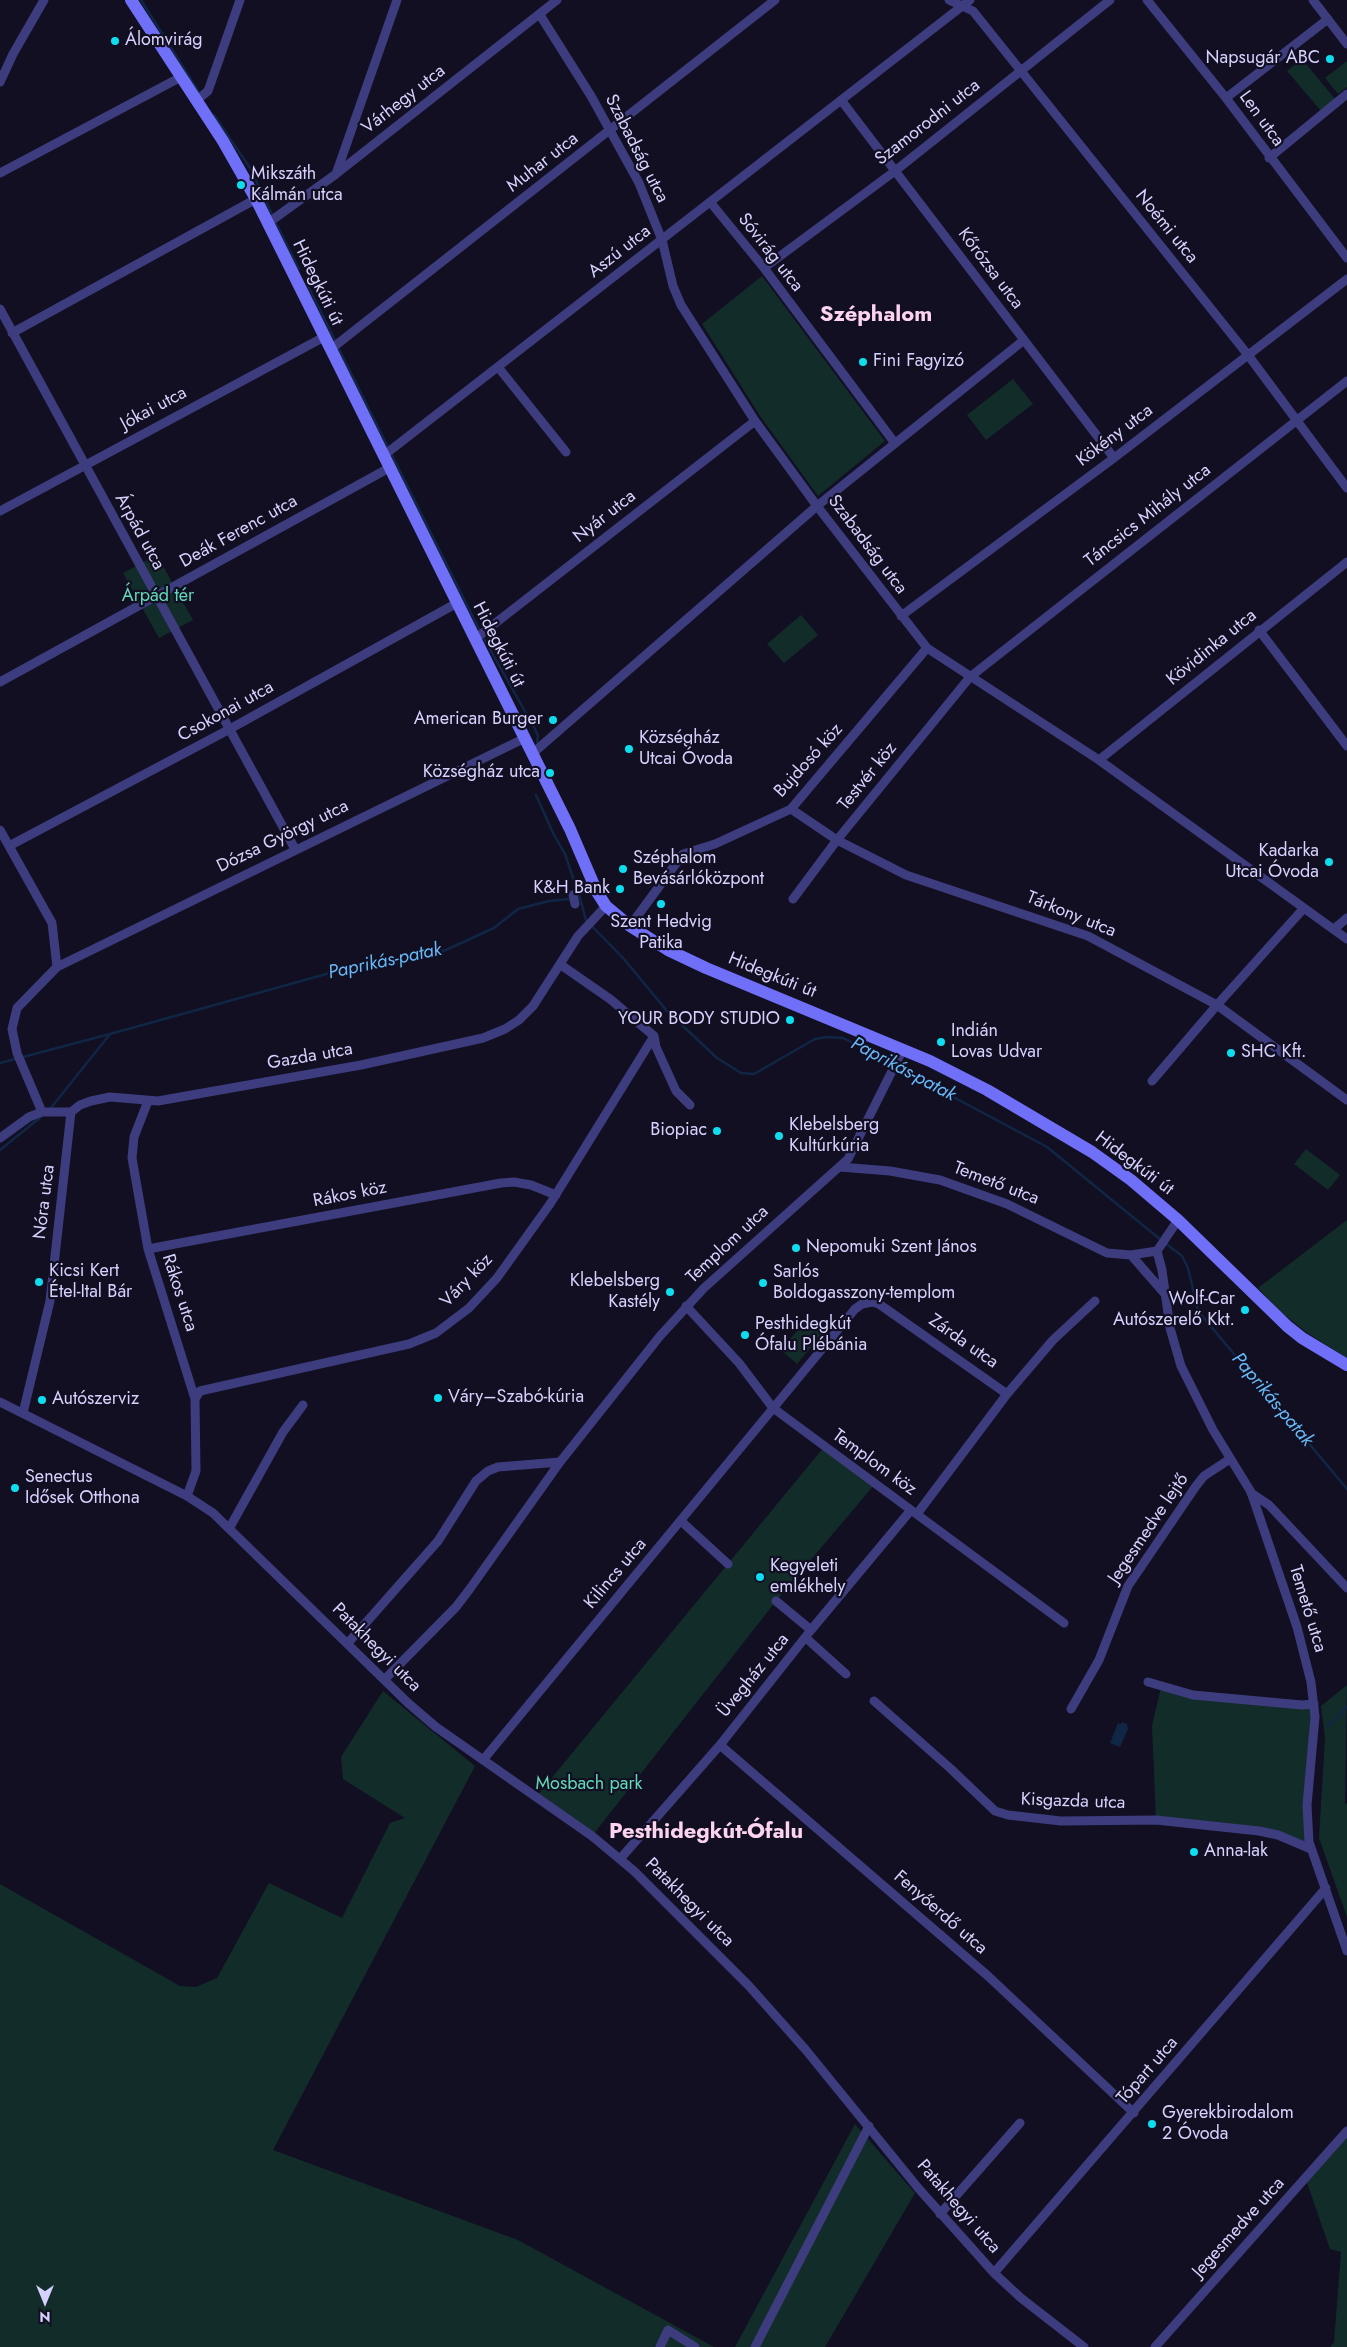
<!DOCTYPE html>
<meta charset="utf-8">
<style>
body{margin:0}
#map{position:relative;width:1347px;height:2347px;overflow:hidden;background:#120f22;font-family:Jost,sans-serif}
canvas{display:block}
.north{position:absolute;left:20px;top:2277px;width:50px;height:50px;-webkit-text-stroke:4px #120f22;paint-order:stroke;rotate:180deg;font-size:14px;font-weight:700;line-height:20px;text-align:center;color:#d6d2fd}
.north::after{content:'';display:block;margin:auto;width:18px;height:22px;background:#d6d2fd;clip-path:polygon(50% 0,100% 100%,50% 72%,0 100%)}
</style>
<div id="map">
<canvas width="1347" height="2347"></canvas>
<div class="north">N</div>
</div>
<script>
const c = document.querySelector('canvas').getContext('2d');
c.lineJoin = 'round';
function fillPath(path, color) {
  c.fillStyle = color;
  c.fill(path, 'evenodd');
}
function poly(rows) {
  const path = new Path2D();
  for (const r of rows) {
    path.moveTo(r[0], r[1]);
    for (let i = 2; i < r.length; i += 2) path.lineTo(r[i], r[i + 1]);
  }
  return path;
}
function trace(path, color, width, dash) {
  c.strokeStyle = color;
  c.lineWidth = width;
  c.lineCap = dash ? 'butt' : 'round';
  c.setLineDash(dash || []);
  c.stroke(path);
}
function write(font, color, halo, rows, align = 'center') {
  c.font = font + ' Jost,sans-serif';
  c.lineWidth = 4.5;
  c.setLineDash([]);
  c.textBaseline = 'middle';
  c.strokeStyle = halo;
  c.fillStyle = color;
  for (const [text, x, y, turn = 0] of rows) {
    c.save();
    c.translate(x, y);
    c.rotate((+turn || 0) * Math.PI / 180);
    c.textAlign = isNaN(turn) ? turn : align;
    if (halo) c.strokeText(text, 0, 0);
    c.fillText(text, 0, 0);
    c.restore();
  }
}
const green = poly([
 [1302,59,1335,99,1321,111,1287,71],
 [1347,61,1347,87,1338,94,1325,78],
 [762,276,885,441,818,496,760,416,702,324],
 [1013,379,1033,404,986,440,967,415],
 [157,555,193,620,159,638,123,573],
 [801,615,818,635,784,663,767,644],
 [1306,1149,1340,1175,1328,1190,1294,1164],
 [1347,1220,1347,1358,1306,1332,1277,1309,1258,1288],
 [806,1320,822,1334,797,1364,781,1350],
 [824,1447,875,1484,776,1601,592,1836,536,1797],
 [1347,1685,1345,1804,1347,1803,1347,1917,1319,1838,1325,1738,1321,1706],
 [1161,1687,1193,1695,1314,1704,1307,1805,1311,1849,1278,1835,1156,1820,1152,1726],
 [383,1691,475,1766,273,2150,518,2240,714,2347,0,2347,0,1884,180,1986,196,1987,217,1978,269,1883,342,1918,390,1823,405,1818,343,1779,341,1757],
 [855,2124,915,2193,825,2347,735,2347],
 [1347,2131,1347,2347,1330,2347,1334,2342,1341,2252,1330,2249,1306,2180]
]);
const water = poly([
 [1122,1722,1127,1724,1128,1729,1120,1747,1110,1743,1118,1723,1121,1724]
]);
const stream = poly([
 [141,0,200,94],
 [214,115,250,168,273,216],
 [275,221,299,269],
 [308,286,336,342],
 [338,347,483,637,535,729,538,736,537,742],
 [536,795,553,833,565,854,580,898],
 [0,1063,110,1034],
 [897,1067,1047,1147,1161,1240],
 [50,1109,110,1034,348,968,395,964,446,950,494,928,518,909,549,901,580,898,586,920,624,959,667,1011,717,1058,741,1073,754,1074,815,1039,827,1037,843,1038,893,1064],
 [0,1150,42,1116],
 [1165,1243,1182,1256,1188,1268,1198,1311,1347,1489],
 [1328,1726,1347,1707]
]);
const street = poly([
 [949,0,973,11,1248,355,1347,488],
 [1147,0,1226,98,1347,258],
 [1313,0,1347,44],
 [540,15,591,96,639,183,662,240,673,286,681,305,755,421,817,506,927,648,1099,760,1347,939],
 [0,82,13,54,44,0],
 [1226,98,1328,19],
 [197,100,208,91,240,0],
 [841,100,1114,458],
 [1269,158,1347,94],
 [0,173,181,77],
 [336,174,397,0],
 [711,203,764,268,894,442],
 [268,223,336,174,557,0],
 [764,268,895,171,1110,0],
 [0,309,295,849],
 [12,333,256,199],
 [331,349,775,0],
 [498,367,566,452],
 [383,456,970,0],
 [0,511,324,337],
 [901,616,1114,458,1347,279],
 [1259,630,1347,746],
 [475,639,755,421],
 [0,682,389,468],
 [533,753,817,506,1024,340],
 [1099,760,1347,562],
 [791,809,837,840,906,875,1088,936,1217,1005,1347,1100],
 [0,830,52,923,57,967],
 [9,846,228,730,457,603],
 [573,895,575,904],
 [793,899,837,840,970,677,1347,381],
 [630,926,683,854,715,844,791,809,927,648],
 [1334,929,1347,918],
 [561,965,610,999,654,1036,656,1047,676,1091,690,1105],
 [1152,1081,1217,1005,1304,908],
 [148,1101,134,1137,132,1158,148,1249,195,1399,196,1471,187,1496],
 [42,1112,17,1053,12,1029,17,1008,57,967,525,738],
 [0,1138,29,1117,42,1112,71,1112,80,1105,91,1101,110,1097,158,1101,361,1065,483,1038,505,1029,519,1020,533,1006,578,936,606,906],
 [840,1167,890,1171,940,1180,1007,1204,1107,1253,1131,1255,1157,1251],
 [148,1249,501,1183,514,1182,531,1185,556,1195],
 [1157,1251,1162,1270,1170,1328,1181,1366,1213,1430,1251,1492,1297,1627,1311,1682,1315,1717,1307,1805,1309,1842,1347,1951],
 [1157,1251,1178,1220],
 [1131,1255,1165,1294],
 [686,1306,739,1363,773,1408,1064,1623],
 [195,1399,200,1391,409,1344,436,1333,469,1308,497,1278,550,1204,654,1036],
 [0,1402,187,1496,213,1513,408,1703,436,1727,592,1836,634,1871,749,1986,805,2049,919,2189,994,2273,1021,2298,1084,2347],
 [23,1413,50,1301,71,1112],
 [1251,1493,1269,1505,1347,1588],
 [917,1514,1007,1394,1053,1340,1095,1301],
 [681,1521,728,1564],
 [230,1527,283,1432,303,1405],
 [776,1601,811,1630],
 [806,1638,846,1674],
 [348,1643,438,1541,476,1481,488,1471,498,1467,560,1462],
 [385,1679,456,1607,469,1590,560,1462,660,1336,704,1288,848,1159,903,1049],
 [1148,1682,1193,1695,1302,1705,1314,1704],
 [874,1701,951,1769,995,1811,1008,1815,1061,1821,1156,1820,1259,1831,1278,1835,1311,1849],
 [1071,1709,1099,1660,1128,1586,1196,1486,1204,1476,1230,1459],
 [720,1745,988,1976,1134,2113],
 [483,1760,855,1309,862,1304,872,1302,879,1304,1007,1394],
 [620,1859,720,1745,811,1630,911,1510],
 [940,2214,1020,2123],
 [994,2273,1326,1888],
 [660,2347,668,2330,695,2347],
 [755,2347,869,2126],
 [1155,2347,1347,2131]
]);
const secondary = poly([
 [131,0,223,141,256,199,570,829,597,892,606,906,630,926,668,950,706,968,930,1061,987,1090,1092,1152,1131,1180,1178,1220,1287,1326,1302,1338,1347,1365]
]);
const markers = [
 [115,41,5,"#0dddee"],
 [1330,59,5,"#0dddee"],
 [241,185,5,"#0dddee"],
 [863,362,5,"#0dddee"],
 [553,720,5,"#0dddee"],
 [629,749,5,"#0dddee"],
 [550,773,5,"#0dddee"],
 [1329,862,5,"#0dddee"],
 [623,869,5,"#0dddee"],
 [620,889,5,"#0dddee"],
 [661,904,5,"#0dddee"],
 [790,1020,5,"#0dddee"],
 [941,1042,5,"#0dddee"],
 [1231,1053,5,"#0dddee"],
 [717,1131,5,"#0dddee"],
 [779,1136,5,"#0dddee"],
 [796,1248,5,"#0dddee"],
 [39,1282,5,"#0dddee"],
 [763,1283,5,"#0dddee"],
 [670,1292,5,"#0dddee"],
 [1245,1310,5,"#0dddee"],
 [745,1335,5,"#0dddee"],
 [438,1398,5,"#0dddee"],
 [42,1400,5,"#0dddee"],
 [15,1488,5,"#0dddee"],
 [760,1577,5,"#0dddee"],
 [1194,1852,5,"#0dddee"],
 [1152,2124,5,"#0dddee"]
];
const poiNames = [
 ["Álomvirág",125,41],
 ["Napsugár ABC",1320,59,"right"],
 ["Mikszáth",251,175],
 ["Kálmán utca",251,196],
 ["Fini Fagyizó",873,362],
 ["American Burger",543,720,"right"],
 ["Községház",639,739],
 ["Utcai Óvoda",639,760],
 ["Községház utca",540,773,"right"],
 ["Kadarka",1319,852,"right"],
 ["Utcai Óvoda",1319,873,"right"],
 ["Széphalom",633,859],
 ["Bevásárlóközpont",633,880],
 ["K&H Bank",610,889,"right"],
 ["Szent Hedvig",661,923,"center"],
 ["Patika",661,944,"center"],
 ["YOUR BODY STUDIO",780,1020,"right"],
 ["Indián",951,1032],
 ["Lovas Udvar",951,1053],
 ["SHC Kft.",1241,1053],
 ["Klebelsberg",789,1126],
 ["Kultúrkúria",789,1147],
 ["Biopiac",707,1131,"right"],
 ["Nepomuki Szent János",806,1248],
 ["Kicsi Kert",49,1272],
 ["Étel-Ital Bár",49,1293],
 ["Sarlós",773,1273],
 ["Boldogasszony-templom",773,1294],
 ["Klebelsberg",660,1282,"right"],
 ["Kastély",660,1303,"right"],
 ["Wolf-Car",1235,1300,"right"],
 ["Autószerelő Kkt.",1235,1321,"right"],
 ["Pesthidegkút",755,1325],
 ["Ófalu Plébánia",755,1346],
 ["Váry–Szabó-kúria",448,1398],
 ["Autószerviz",52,1400],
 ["Senectus",25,1478],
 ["Idősek Otthona",25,1499],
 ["Kegyeleti",770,1567],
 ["emlékhely",770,1588],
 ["Anna-lak",1204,1852],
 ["Gyerekbirodalom",1162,2114],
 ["2 Óvoda",1162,2135]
];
const streetNames = [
 ["Várhegy utca",404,100,-38],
 ["Len utca",1261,119,54],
 ["Szamorodni utca",928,123,-38],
 ["Szabadság utca",636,149,63],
 ["Muhar utca",543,163,-38],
 ["Noémi utca",1166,227,51],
 ["Aszú utca",620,252,-38],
 ["Sóvirág utca",770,253,52],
 ["Kőrózsa utca",990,269,53],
 ["Hidegkúti út",317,283,64],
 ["Jókai utca",154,409,-28],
 ["Kökény utca",1115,436,-37],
 ["Táncsics Mihály utca",1148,516,-38],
 ["Nyár utca",605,517,-38],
 ["Árpád utca",139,532,61],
 ["Deák Ferenc utca",239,532,-29],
 ["Szabadság utca",867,545,53],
 ["Hidegkúti út",498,645,63],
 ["Kövidinka utca",1212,648,-39],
 ["Csokonai utca",226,712,-29],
 ["Bujdosó köz",809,761,-48],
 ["Testvér köz",868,777,-51],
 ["Dózsa György utca",283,837,-26],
 ["Tárkony utca",1071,915,22],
 ["Hidegkúti út",772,976,22],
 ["Gazda utca",310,1057,-10],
 ["Hidegkúti út",1134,1164,37],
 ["Temető utca",996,1184,21],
 ["Rákos köz",350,1195,-11],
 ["Nóra utca",45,1202,-83],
 ["Templom utca",728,1245,-43],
 ["Váry köz",467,1281,-46],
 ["Rákos utca",179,1293,72],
 ["Zárda utca",963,1342,35],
 ["Templom köz",874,1463,36],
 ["Jegesmedve lejtő",1149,1529,-56],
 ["Kilincs utca",616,1574,-50],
 ["Temető utca",1307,1609,73],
 ["Patakhegyi utca",376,1648,45],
 ["Üvegház utca",754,1676,-51],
 ["Kisgazda utca",1073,1802,2],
 ["Patakhegyi utca",689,1903,45],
 ["Fenyőerdő utca",940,1913,41],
 ["Tópart utca",1148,2071,-49],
 ["Patakhegyi utca",958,2207,49],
 ["Jegesmedve utca",1239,2228,-48]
];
const parkNames = [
 ["Árpád tér",158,597],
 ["Mosbach park",589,1785]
];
const waterNames = [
 ["Paprikás-patak",385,962,-12],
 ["Paprikás-patak",903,1070,28],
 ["Paprikás-patak",1272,1400,50]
];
const districtNames = [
 ["Széphalom",876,316],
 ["Pesthidegkút-Ófalu",706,1833]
];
fillPath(green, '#122c2a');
fillPath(water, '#102645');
trace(stream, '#102645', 2.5);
trace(street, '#3d3c7e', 9);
trace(secondary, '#6f6ff7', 12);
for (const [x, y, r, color] of markers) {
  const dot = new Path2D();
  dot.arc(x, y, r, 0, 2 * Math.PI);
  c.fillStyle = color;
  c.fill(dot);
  trace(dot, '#120f22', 2);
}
write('18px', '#d6d2fd', '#120f22', poiNames, 'left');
write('18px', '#d6d2fd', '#120f22', streetNames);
write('18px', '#62d9b8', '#120f22', parkNames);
write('italic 19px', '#66b8f7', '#120f22', waterNames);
write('bold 22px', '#fdd4ef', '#120f22', districtNames);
</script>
